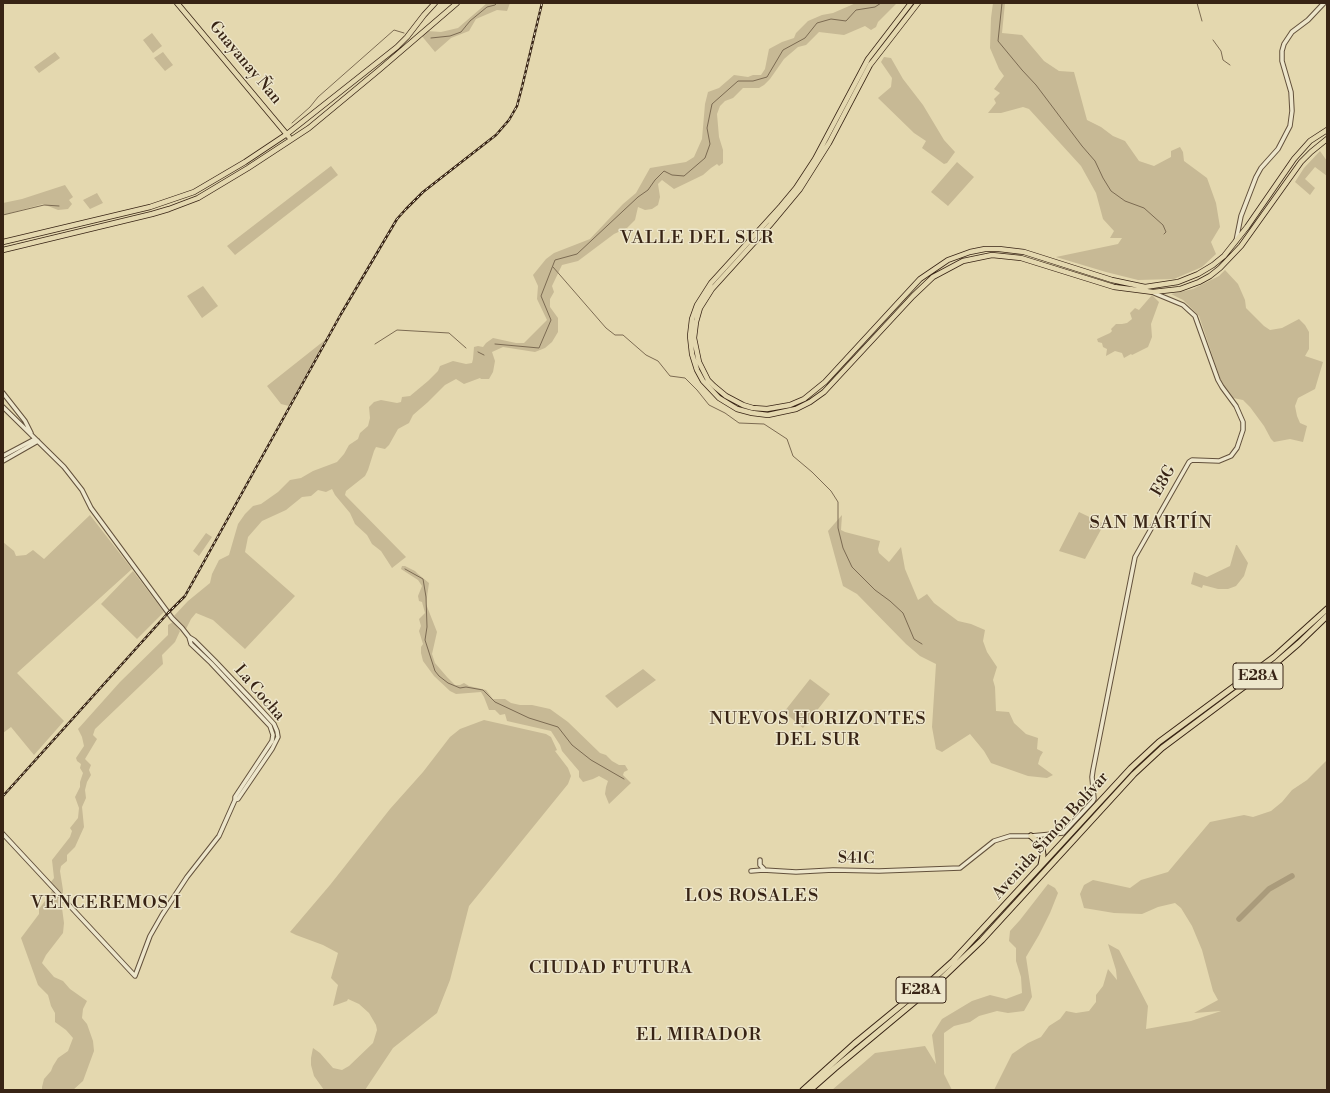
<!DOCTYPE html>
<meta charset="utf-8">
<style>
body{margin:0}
#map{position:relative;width:1330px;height:1093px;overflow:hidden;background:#e4d8af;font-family:"Libre Bodoni",serif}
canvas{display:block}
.frame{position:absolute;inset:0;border:4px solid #382415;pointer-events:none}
</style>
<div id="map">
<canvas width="1330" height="1093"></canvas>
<div class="frame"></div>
</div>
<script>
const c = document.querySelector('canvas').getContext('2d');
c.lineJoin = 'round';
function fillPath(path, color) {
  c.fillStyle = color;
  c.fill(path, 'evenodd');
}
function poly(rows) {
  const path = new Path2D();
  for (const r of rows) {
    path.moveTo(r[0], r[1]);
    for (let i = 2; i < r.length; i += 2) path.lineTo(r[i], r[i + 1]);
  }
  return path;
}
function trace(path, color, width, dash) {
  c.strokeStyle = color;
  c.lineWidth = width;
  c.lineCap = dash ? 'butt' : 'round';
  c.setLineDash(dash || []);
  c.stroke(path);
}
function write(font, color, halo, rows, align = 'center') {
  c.font = font + ' "Libre Bodoni",serif';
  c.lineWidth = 3;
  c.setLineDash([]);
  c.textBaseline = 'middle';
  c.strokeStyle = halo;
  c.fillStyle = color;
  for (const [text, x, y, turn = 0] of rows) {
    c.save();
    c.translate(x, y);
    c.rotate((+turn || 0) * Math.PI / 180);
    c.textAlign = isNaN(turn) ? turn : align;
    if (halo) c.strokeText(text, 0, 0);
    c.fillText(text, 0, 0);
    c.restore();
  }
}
const green = poly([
 [487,3,510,3,507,11,497,10,476,19,469,31,451,38,435,52,421,35,427,31,441,32,458,28],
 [856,3,897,3,878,22,876,27,871,30,865,26,844,35,819,32,806,45,798,47,784,59,770,79,764,85,759,88,743,88,733,98,725,101,720,106,717,114,719,137,723,150,723,163,719,166,717,164,711,168,703,175,674,189,662,180,658,184,660,197,658,205,652,209,645,210,638,207,635,220,627,228,614,234,578,261,562,265,552,286,554,292,550,299,550,307,558,318,558,332,552,342,545,348,535,352,503,347,492,352,495,361,493,372,489,379,481,379,480,378,464,384,456,379,445,385,428,402,413,415,409,423,398,429,389,445,385,449,376,447,374,451,368,470,365,476,346,491,345,495,406,557,392,568,381,551,372,544,367,535,355,524,350,513,335,495,332,489,326,492,318,490,311,496,302,497,286,510,262,521,248,537,245,552,295,596,245,649,213,620,196,613,191,619,186,629,173,617,188,601,210,583,212,574,219,560,229,555,238,524,245,514,253,506,261,504,278,492,290,480,301,478,313,471,337,462,344,454,349,445,358,439,360,433,368,426,370,418,369,407,374,402,381,400,397,403,401,402,402,397,410,396,428,381,438,371,440,366,453,361,466,364,472,363,473,359,474,347,478,346,483,347,486,343,493,338,516,343,524,343,547,320,537,299,538,286,533,275,546,259,554,253,590,239,623,204,636,193,650,168,686,162,694,157,702,139,705,104,708,92,719,88,734,75,748,77,753,75,761,75,765,69,769,49,782,42,794,38,796,33,808,21,822,15,833,13],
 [993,3,1005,3,1002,33,1022,35,1044,61,1059,71,1074,72,1087,120,1101,127,1113,136,1125,141,1139,161,1154,166,1171,157,1171,151,1180,147,1183,152,1184,161,1207,178,1216,203,1220,227,1211,242,1216,254,1202,267,1174,279,1138,280,1106,272,1056,257,1118,244,1122,238,1110,238,1114,231,1103,219,1096,193,1081,166,1029,109,1023,107,1001,113,988,113,996,103,994,99,1000,93,994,89,1004,76,999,69,990,48,991,18],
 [152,33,162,46,153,53,143,40],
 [55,52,60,58,39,73,34,67],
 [163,52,173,65,165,71,154,58],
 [884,57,891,58,903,79,923,105,944,140,955,152,947,163,944,164,922,148,926,141,914,133,878,98,891,87,892,78,881,62],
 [1320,151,1327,161,1327,176,1315,167,1305,179,1315,188,1310,195,1295,182,1304,168],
 [957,162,974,177,948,206,931,192],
 [331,166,338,175,235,255,227,246],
 [65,185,73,197,69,200,72,204,68,209,58,210,43,204,3,215,3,203,22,199],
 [97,193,103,203,90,209,83,200],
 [1225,270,1238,284,1245,300,1246,308,1264,326,1270,330,1282,328,1299,319,1305,325,1309,332,1309,349,1305,356,1323,362,1315,389,1298,398,1295,406,1297,416,1300,423,1307,426,1303,442,1290,439,1274,442,1271,439,1264,426,1250,407,1243,400,1233,398,1222,384,1199,316,1183,300,1171,294,1193,289,1219,276],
 [203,286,218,306,202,318,187,296],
 [1152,295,1159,302,1151,324,1152,337,1148,347,1132,355,1131,354,1124,358,1122,353,1115,351,1106,356,1107,349,1103,347,1102,343,1098,342,1097,339,1110,333,1112,331,1111,329,1116,324,1122,324,1127,323,1132,319,1130,313,1135,308,1139,310],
 [325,340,289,406,281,404,267,386],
 [1079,512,1104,524,1085,559,1059,551],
 [90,515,132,569,17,673,64,721,34,755,11,727,3,733,3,542,14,551,16,556,26,555,33,550,44,559],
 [842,515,841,530,845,532,880,541,878,549,879,553,889,562,901,547,905,569,918,600,927,594,934,603,958,621,971,624,985,630,983,641,987,652,997,667,993,680,995,687,996,711,1009,712,1014,723,1026,734,1038,738,1037,749,1043,752,1040,757,1038,764,1053,775,1047,778,1028,776,991,763,984,751,970,734,942,752,936,749,932,727,936,664,920,656,906,644,857,594,843,586,828,531],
 [206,533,212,537,199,556,193,551],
 [1236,545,1237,545,1248,563,1244,576,1236,586,1228,589,1218,589,1203,585,1202,588,1191,584,1194,572,1207,577,1230,566],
 [402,566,405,566,415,571,418,574,429,583,426,604,437,632,432,654,435,663,447,677,455,685,460,685,464,683,469,686,486,690,493,699,505,699,511,703,520,705,532,705,550,709,568,722,600,753,606,755,612,761,619,765,625,765,628,770,624,772,623,775,631,783,609,804,605,794,606,787,608,781,599,776,593,779,583,782,579,777,579,771,562,751,560,745,551,731,507,721,505,714,500,715,495,710,489,710,484,697,481,692,456,694,450,691,434,676,423,661,421,653,421,647,423,644,419,631,421,626,419,619,425,613,422,602,419,601,418,596,422,586,418,580,401,569],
 [133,571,164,612,137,639,101,604],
 [173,622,180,631,175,642,162,655,163,664,95,729,93,735,97,739,85,759,91,765,89,770,91,775,87,782,85,790,86,798,82,807,84,827,75,847,67,855,67,861,61,866,60,871,63,890,62,908,64,923,63,933,46,955,42,963,54,977,63,981,70,989,87,1001,83,1009,82,1018,87,1024,93,1041,94,1051,83,1081,73,1090,42,1090,42,1087,44,1079,51,1071,53,1066,58,1058,68,1051,73,1038,66,1030,55,1022,55,1013,51,1006,48,995,38,985,21,938,39,914,39,909,51,893,54,885,51,882,54,878,52,860,70,837,72,831,70,828,78,818,79,808,75,797,80,787,80,782,83,773,80,768,81,764,77,761,76,758,84,746,82,737,78,729,120,682,168,635,168,625],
 [643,669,656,680,617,708,605,696],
 [810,679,830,694,803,728,784,712],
 [484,720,546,734,551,737,557,750,555,751,568,768,571,776,568,784,469,906,450,980,437,1013,393,1048,365,1090,324,1090,314,1076,311,1065,311,1058,313,1048,320,1053,333,1068,342,1070,349,1066,373,1043,377,1030,376,1025,369,1013,359,1004,348,999,347,1001,333,1006,338,985,331,978,338,953,323,945,296,935,290,932,330,885,390,809,423,772,450,737,460,729],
 [1327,760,1327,1090,994,1090,1012,1054,1028,1043,1041,1037,1049,1026,1060,1019,1066,1011,1076,1013,1089,1011,1096,1002,1096,995,1103,986,1108,969,1117,980,1116,970,1108,944,1119,950,1148,1006,1146,1029,1191,1021,1221,1011,1194,1013,1218,1000,1213,991,1202,950,1192,926,1181,908,1175,903,1158,907,1142,914,1114,913,1084,908,1080,894,1084,885,1093,880,1130,888,1141,880,1168,872,1210,822,1244,815,1253,817,1271,811,1282,802,1292,790,1307,780],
 [1048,884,1055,888,1058,893,1050,913,1039,935,1026,957,1032,997,1024,1011,1008,1013,997,1011,979,1016,970,1022,954,1026,944,1033,944,1074,952,1090,832,1090,875,1053,925,1046,936,1064,932,1035,942,1019,972,1001,990,995,1006,999,1022,993,1021,977,1016,961,1016,948,1009,941,1010,931,1020,920]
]);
const stream = poly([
 [1002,3,998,41,1022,70,1036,85,1082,146,1095,161,1103,178,1111,191,1125,201,1144,208,1163,225,1166,232,1164,234],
 [1197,3,1202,21],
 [431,38,450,36,461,32,470,21,487,7,495,5,497,3],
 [1213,40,1221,51,1223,60,1230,65],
 [292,123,310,107,318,97,394,30,404,33],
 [3,215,44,205,59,206],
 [553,267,606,328,615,335,623,335,646,355,658,361,670,376,685,378,697,390,709,405,725,413,739,423,764,424,787,439,793,456,812,472,831,491,838,502,838,528,843,548,852,567,875,590,890,601,903,613,914,639,922,644],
 [375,344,397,330,449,333,466,348],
 [495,344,539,348,551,320,541,296,555,260,577,254,638,197,648,190,655,180,664,171,672,175,684,176,705,158,710,144,707,128,712,104,738,81,753,81,767,77,783,50,805,38,817,23,831,19,846,21,856,10,875,7,881,3],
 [478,352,484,355],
 [405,569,423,579,426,597,427,627,425,640,435,671,439,676,448,683,460,688,466,687,483,690,495,702,529,718,558,727,572,745,591,760,624,779]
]);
const river = poly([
 [1239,919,1269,889,1292,876]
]);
const minor = poly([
 [1236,241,1241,216,1256,177,1261,168,1278,149,1290,126,1292,111,1291,92,1282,61,1282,51,1284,44,1292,32,1308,20,1324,3],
 [3,393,25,421,31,433],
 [3,407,64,467,82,490,91,508,172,618,182,628,189,637,191,644,211,663,270,726,273,735,272,741,235,797,235,800,219,836,187,877,162,915,150,936,135,976,3,834],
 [3,456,35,439],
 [3,461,38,441],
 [189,637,194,640,215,661,251,699,274,724,277,731,278,737,272,749,238,799,235,800],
 [760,860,760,865,764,869],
 [751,871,763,870,796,872,833,870,879,871,960,868,994,841,1010,836,1031,836,1063,833,1093,801,1094,799,1092,777,1093,770,1135,557,1189,462,1192,460,1219,461,1231,456,1237,448,1243,430,1243,422,1236,406,1222,387,1218,380,1195,316,1183,305,1154,293]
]);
const major = poly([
 [177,3,289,137],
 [911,3,868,59,815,159,796,188,781,206,711,283,697,305,692,319,690,336,692,354,697,370,703,381,719,398,737,409,752,413,768,415,796,409,810,402,824,392,913,296,933,277,963,261,992,255,1021,258,1114,287,1153,292,1180,289,1199,282,1210,276,1220,268,1241,246,1301,162,1311,152,1327,139],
 [918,3,870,65,829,143,800,189,770,225,712,289,700,308,696,322,694,338,699,362,708,380,714,386,726,396,743,405,753,408,767,409,790,405,804,399,825,382,920,279,948,260,970,252,985,249,999,249,1024,252,1112,280,1145,287,1178,282,1198,274,1213,265,1224,256,1247,227,1294,159,1310,141,1327,130],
 [3,242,150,207,194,192,245,162,287,134,397,47,407,37,424,15,435,3],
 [3,250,152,214,169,209,198,198,248,168,309,128,379,70,457,3]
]);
const highway = poly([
 [1031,836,1037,841,1042,848,1043,855,1041,865],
 [803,1090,854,1044,932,980,953,961,1131,768,1159,742,1274,657,1327,609],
 [810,1090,835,1068,937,983,982,940,1134,774,1162,748,1277,662,1299,643,1327,616]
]);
const rail = poly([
 [3,796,168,613,185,596,341,314,397,219,406,209,423,192,496,135,509,120,517,106,522,87,542,3]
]);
const shields = [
 [1258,676,50],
 [921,990,50]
];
const shieldNames = [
 ["E28A",1258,676],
 ["E28A",921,990]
];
const streetNames = [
 ["Guayanay Ñan",245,63,50],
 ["E8G",1164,481,-60],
 ["La Cocha",259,693,49],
 ["Avenida Simón Bolívar",1051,836,-48],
 ["S41C",856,859,1]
];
const quarterNames = [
 ["VALLE DEL SUR",697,239],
 ["SAN MARTÍN",1151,524],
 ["NUEVOS HORIZONTES",818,720],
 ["DEL SUR",818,741],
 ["LOS ROSALES",752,897],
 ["VENCEREMOS I",106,904],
 ["CIUDAD FUTURA",611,969],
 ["EL MIRADOR",699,1036]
];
fillPath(green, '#c7b995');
trace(stream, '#7c6b52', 1);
trace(river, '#aa9b7b', 5.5);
trace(minor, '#63513c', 5.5);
trace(major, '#382415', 6);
trace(highway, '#382415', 7);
trace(minor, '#ede6cb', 3.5);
trace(major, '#e4d8af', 4.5);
trace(highway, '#e4d8af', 5);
trace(rail, '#382415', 2.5);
trace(rail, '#ede6cb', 1, [3]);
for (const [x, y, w] of shields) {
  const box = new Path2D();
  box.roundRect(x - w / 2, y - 13, w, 26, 3);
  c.fillStyle = '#ede6cb';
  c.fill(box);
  trace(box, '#382415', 1);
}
write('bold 15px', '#382415', null, shieldNames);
write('16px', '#382415', '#ede6cb', streetNames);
c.letterSpacing = '1px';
write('18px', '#382415', '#ede6cb', quarterNames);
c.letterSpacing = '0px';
</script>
